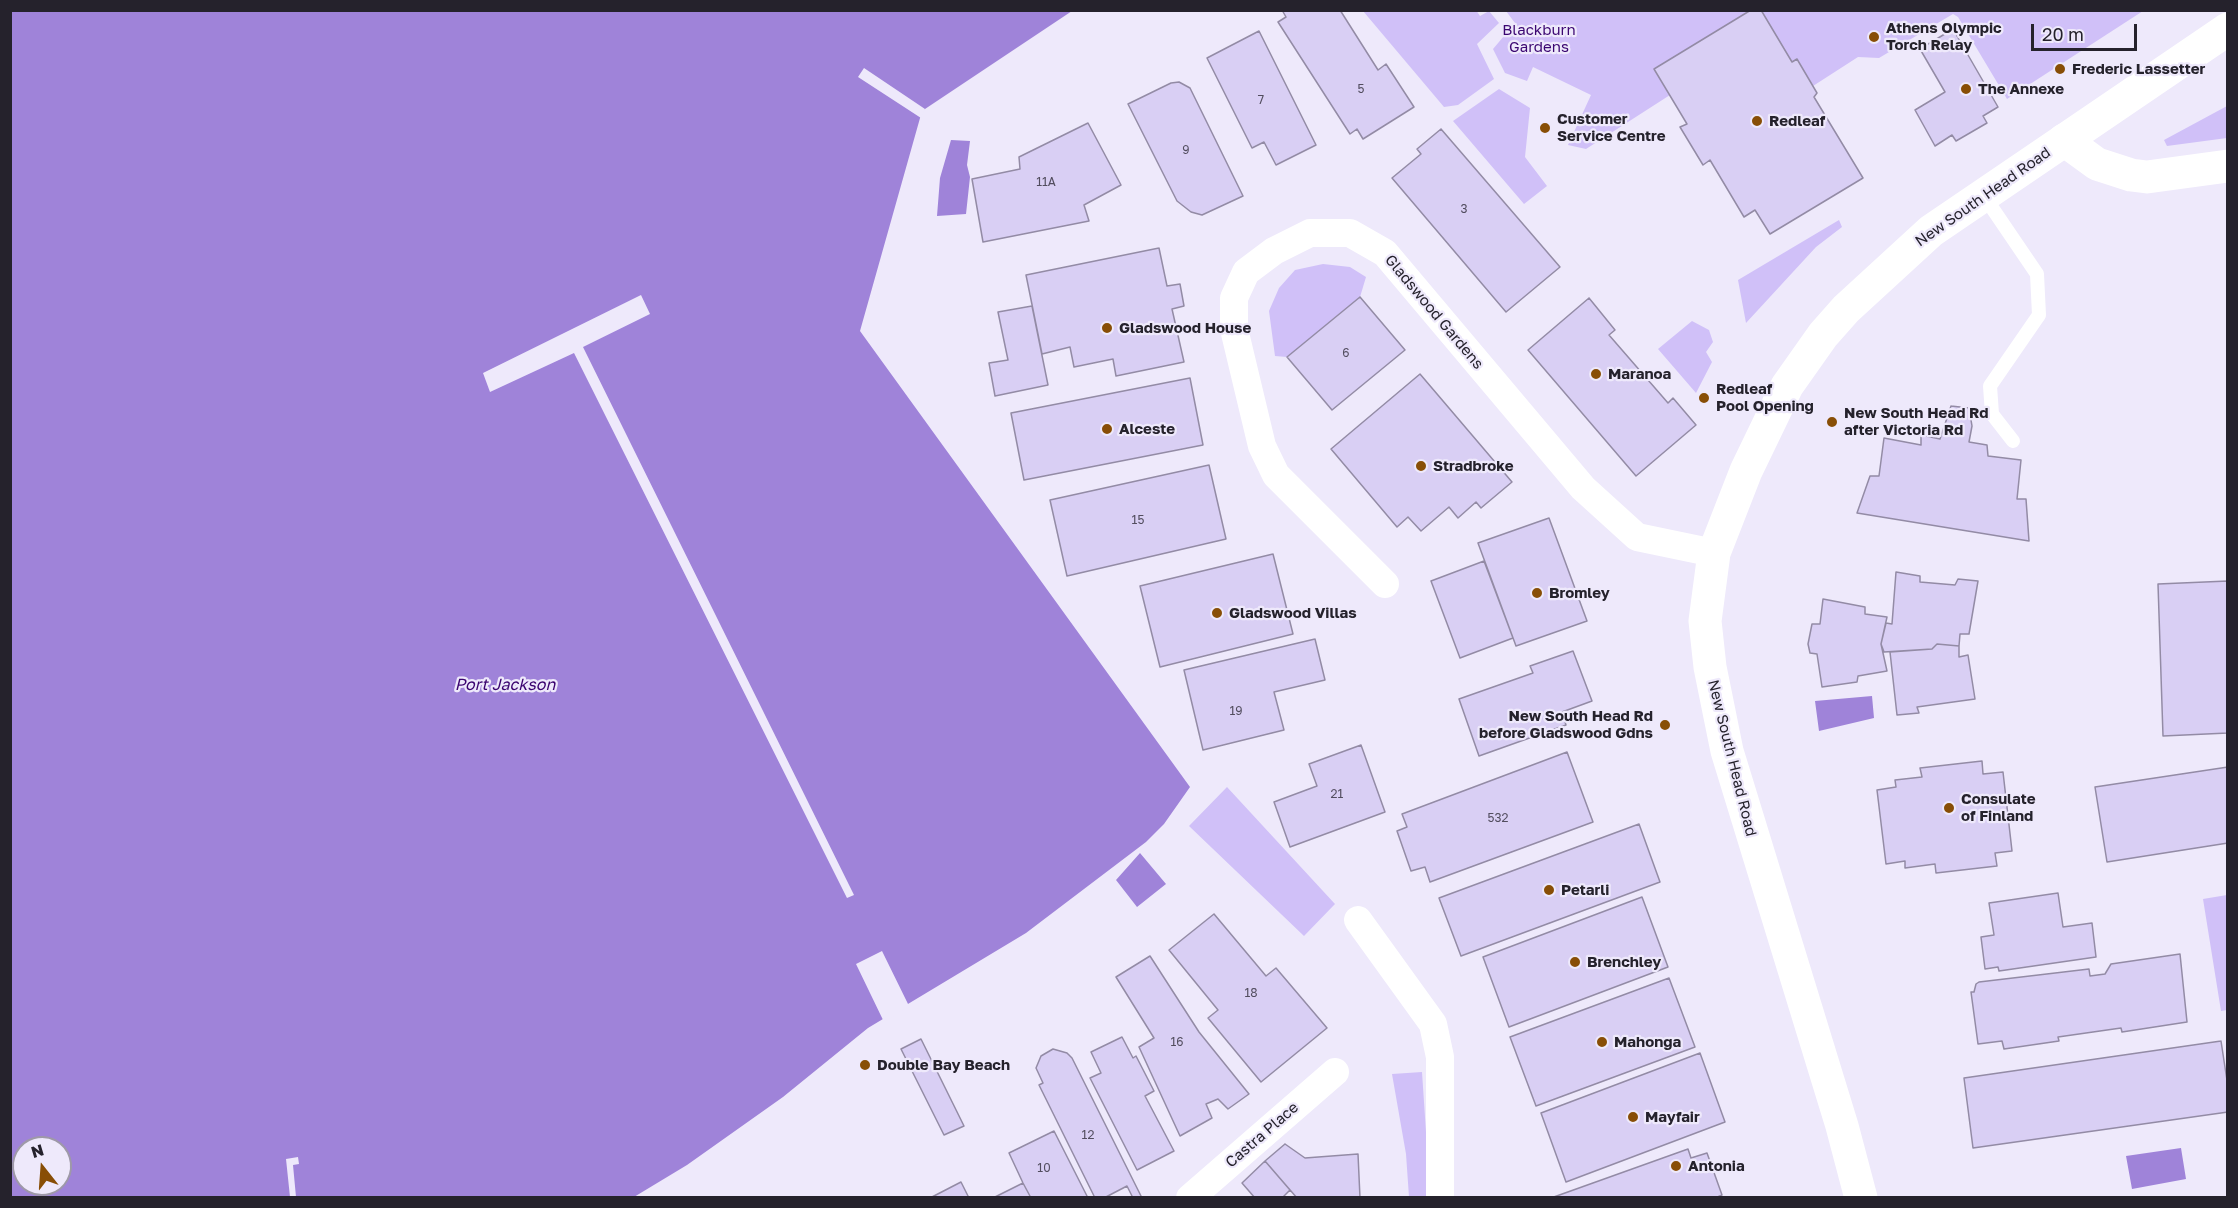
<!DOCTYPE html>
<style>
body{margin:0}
#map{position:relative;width:2238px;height:1208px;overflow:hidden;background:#eee9fb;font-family:"Golos Text",sans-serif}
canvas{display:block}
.frame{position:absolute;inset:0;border:12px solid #25222c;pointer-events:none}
.north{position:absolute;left:12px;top:1136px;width:60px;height:60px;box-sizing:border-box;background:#eee9fb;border:2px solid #9e99a8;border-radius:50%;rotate:343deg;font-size:16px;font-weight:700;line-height:24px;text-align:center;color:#25222c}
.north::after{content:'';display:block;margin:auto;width:21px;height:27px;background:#884e06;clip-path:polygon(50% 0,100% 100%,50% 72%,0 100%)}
.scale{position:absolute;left:2031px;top:24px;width:106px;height:27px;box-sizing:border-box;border:3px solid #25222c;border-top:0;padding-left:8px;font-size:18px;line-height:21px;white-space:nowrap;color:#25222c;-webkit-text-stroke:4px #eee9fb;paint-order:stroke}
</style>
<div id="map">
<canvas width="2238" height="1208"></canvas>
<div class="frame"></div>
<div class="north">N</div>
<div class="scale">20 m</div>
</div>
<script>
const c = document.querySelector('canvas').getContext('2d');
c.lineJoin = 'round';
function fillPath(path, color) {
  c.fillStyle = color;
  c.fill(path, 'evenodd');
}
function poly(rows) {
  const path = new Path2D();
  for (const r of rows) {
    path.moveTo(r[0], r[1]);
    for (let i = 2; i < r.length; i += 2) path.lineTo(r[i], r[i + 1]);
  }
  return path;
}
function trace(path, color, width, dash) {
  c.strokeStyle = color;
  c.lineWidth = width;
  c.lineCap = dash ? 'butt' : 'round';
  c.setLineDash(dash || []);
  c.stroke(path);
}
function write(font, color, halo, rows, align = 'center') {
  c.font = font + ' "Golos Text",sans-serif';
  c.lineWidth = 4.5;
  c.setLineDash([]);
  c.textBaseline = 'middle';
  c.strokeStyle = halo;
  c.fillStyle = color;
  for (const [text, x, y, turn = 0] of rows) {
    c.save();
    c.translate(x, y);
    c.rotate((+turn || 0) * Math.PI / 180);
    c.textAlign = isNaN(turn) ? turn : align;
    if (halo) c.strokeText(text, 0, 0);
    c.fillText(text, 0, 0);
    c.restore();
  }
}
const green = poly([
 [1476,10,1480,16,1489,11,1499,23,1477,44,1494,79,1458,105,1444,107,1363,11],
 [1506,11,1751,11,1654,69,1670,95,1586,149,1568,145,1591,95,1533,67,1527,81,1505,73,1493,49,1515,23],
 [1761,11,2143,11,2007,99,1958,17,1953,14,1879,58,1858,57,1813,86,1797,59,1792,62],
 [1499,89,1530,108,1525,157,1547,186,1524,204,1453,121],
 [2227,106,2227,138,2167,146,2164,140],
 [1839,220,1842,227,1816,247,1746,323,1738,280],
 [1323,264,1350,267,1366,277,1360,297,1287,357,1275,356,1269,311,1279,288,1295,270],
 [1692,321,1709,330,1713,342,1706,352,1712,362,1696,393,1658,349],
 [1227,787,1335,904,1304,936,1189,826],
 [2227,895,2227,1010,2221,1011,2203,899],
 [1422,1072,1427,1147,1426,1197,1409,1197,1406,1154,1392,1074]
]);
const water = poly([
 [10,11,1072,11,922,111,860,331,1190,787,1164,824,1146,842,1026,933,868,1028,783,1097,687,1165,634,1197,11,1197],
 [24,1148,60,1148,60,1184,24,1184],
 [951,140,970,141,967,165,970,177,966,214,937,216,940,178],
 [1872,696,1874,718,1819,731,1815,701],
 [1140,853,1166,884,1137,907,1116,880],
 [2181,1148,2186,1179,2132,1189,2126,1156]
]);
const pier = poly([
 [864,68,925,109,921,118,858,77],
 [641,295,650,314,583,347,854,895,847,898,574,353,490,392,483,373],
 [882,951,909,1006,884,1022,856,964],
 [298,1157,299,1164,293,1165,296,1197,290,1197,286,1159]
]);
const building = poly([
 [1282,10,1340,10,1378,70,1386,64,1414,107,1363,139,1357,129,1350,134,1278,22,1286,17,1282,10],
 [1751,10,1761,10,1792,62,1797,59,1817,93,1814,97,1863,178,1770,234,1755,210,1744,217,1710,160,1703,165,1680,127,1687,124,1654,69,1751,10],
 [1953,29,1998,107,1983,116,1987,123,1956,141,1952,135,1935,146,1915,110,1945,92,1920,49,1953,29],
 [1259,31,1316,145,1276,165,1264,142,1252,148,1207,58,1259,31],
 [1179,82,1190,88,1243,196,1202,215,1191,212,1177,201,1128,104,1171,83,1179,82],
 [1088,123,1121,185,1084,205,1089,221,983,242,972,179,1020,169,1019,157,1088,123],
 [1441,129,1560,267,1506,312,1392,178,1421,154,1417,149,1441,129],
 [1159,248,1167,286,1180,284,1184,306,1172,309,1184,362,1116,376,1113,359,1074,367,1070,347,1042,354,1026,275,1159,248],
 [1360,297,1405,350,1332,410,1287,357,1360,297],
 [1589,298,1615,330,1609,335,1668,403,1673,398,1696,425,1636,476,1528,350,1589,298],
 [1032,306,1048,385,995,396,989,363,1008,360,998,312,1032,306],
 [1420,374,1512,482,1481,508,1476,502,1458,518,1449,507,1421,531,1408,517,1397,527,1331,449,1420,374],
 [1190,378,1203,445,1024,480,1011,413,1190,378],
 [1951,406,1969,408,1972,426,1969,442,1987,445,1988,456,2021,460,2017,499,2026,499,2029,541,1857,513,1870,476,1879,476,1884,438,1921,445,1921,435,1940,439,1951,406],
 [1209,465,1226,539,1067,576,1050,500,1209,465],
 [1549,518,1587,621,1516,646,1478,543,1549,518],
 [1273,554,1293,634,1160,667,1140,586,1273,554],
 [1484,561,1513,638,1460,658,1431,581,1484,561],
 [1896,572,1920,576,1920,582,1955,585,1958,579,1978,581,1969,634,1960,634,1959,646,1937,644,1932,649,1884,652,1881,644,1886,623,1892,624,1896,572],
 [2228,581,2228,733,2163,736,2158,584,2228,581],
 [1823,599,1865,607,1865,614,1887,617,1881,644,1887,671,1858,676,1857,682,1822,687,1817,654,1810,653,1808,644,1812,624,1820,624,1823,599],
 [1315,639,1325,680,1274,692,1284,730,1203,750,1184,670,1315,639],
 [1937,644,1959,646,1959,657,1968,655,1975,699,1917,707,1919,713,1897,715,1890,652,1932,649,1937,644],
 [1573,651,1592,701,1562,712,1566,725,1479,756,1459,699,1533,673,1530,666,1573,651],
 [1361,745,1385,812,1290,847,1274,802,1317,786,1309,764,1361,745],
 [1567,752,1593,822,1430,882,1425,867,1411,871,1397,831,1407,827,1402,814,1567,752],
 [1982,761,1983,774,2003,772,2012,851,1995,853,1997,866,1936,873,1935,864,1905,868,1905,861,1886,864,1877,790,1896,787,1895,780,1922,777,1920,768,1982,761],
 [2228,767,2228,843,2107,862,2095,787,2228,767],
 [1639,824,1660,882,1461,956,1439,898,1639,824],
 [2058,893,2063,927,2092,923,2096,957,1999,971,1998,967,1985,969,1981,937,1994,935,1989,903,2058,893],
 [1642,897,1668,967,1509,1027,1483,957,1642,897],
 [1214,914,1266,976,1276,968,1327,1028,1261,1082,1208,1018,1218,1010,1169,950,1214,914],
 [2180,954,2187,1022,2122,1032,2121,1028,2058,1037,2059,1041,2004,1049,2002,1041,1978,1044,1971,992,1974,992,1976,984,1979,982,2089,969,2090,976,2105,974,2111,964,2180,954],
 [1150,956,1199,1032,1249,1094,1228,1109,1218,1099,1206,1104,1212,1118,1180,1136,1139,1047,1154,1038,1116,977,1150,956],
 [1669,978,1695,1047,1536,1106,1510,1037,1669,978],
 [1122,1037,1133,1058,1136,1056,1154,1091,1145,1096,1174,1151,1137,1170,1090,1078,1101,1073,1091,1052,1122,1037],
 [921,1039,964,1126,944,1135,901,1049,921,1039],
 [2221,1041,2228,1087,2228,1112,1973,1148,1964,1078,2221,1041],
 [1053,1049,1067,1053,1072,1058,1142,1198,1133,1198,1127,1186,1104,1198,1095,1198,1039,1085,1043,1083,1036,1068,1041,1056,1053,1049],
 [1700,1053,1725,1122,1566,1182,1541,1113,1700,1053],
 [1054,1131,1088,1198,1031,1198,1023,1183,1009,1153,1054,1131],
 [1285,1144,1305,1158,1358,1154,1360,1198,1297,1198,1265,1161,1285,1144],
 [1688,1149,1691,1158,1707,1153,1722,1195,1715,1198,1551,1198,1688,1149],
 [1265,1161,1290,1190,1282,1198,1255,1198,1242,1183,1265,1161],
 [961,1182,969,1198,930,1198,961,1182],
 [1023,1183,1031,1198,993,1198,1023,1183]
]);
const service = poly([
 [1984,196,2037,274,2039,315,1990,386,1992,414,2013,441]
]);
const minor = poly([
 [1385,584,1276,475,1262,446,1234,329,1234,298,1246,272,1274,251,1310,233,1350,233,1385,253,1583,488,1637,537,1714,553],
 [1358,920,1433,1024,1440,1057,1440,1198],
 [1190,1198,1335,1072]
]);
const tertiary = poly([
 [2064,140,2097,164,2131,175,2147,177,2228,166]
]);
const primary = poly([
 [1861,1198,1842,1126,1727,751,1710,667,1705,621,1714,553,1746,471,1787,386,1823,335,1846,309,1931,231,2228,29]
]);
const markers = [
 [1874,37,6,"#884e06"],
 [2060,69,6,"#884e06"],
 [1966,89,6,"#884e06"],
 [1757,121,6,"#884e06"],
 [1545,128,6,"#884e06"],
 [1107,328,6,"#884e06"],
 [1596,374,6,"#884e06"],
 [1704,398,6,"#884e06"],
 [1832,422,6,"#884e06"],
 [1107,429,6,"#884e06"],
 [1421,466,6,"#884e06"],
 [1537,593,6,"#884e06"],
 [1217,613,6,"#884e06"],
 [1665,725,6,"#884e06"],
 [1949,808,6,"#884e06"],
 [1549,890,6,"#884e06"],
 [1575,962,6,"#884e06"],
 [1602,1042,6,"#884e06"],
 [865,1065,6,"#884e06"],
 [1633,1117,6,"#884e06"],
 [1676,1166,6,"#884e06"]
];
const numberNames = [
 ["5",1361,89],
 ["7",1261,100],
 ["9",1186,150],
 ["11A",1046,182],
 ["3",1464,209],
 ["6",1346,353],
 ["15",1138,520],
 ["19",1236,711],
 ["21",1337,794],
 ["532",1498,818],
 ["18",1251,993],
 ["16",1177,1042],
 ["12",1088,1135],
 ["10",1044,1168]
];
const poiNames = [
 ["Athens Olympic",1886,28],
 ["Torch Relay",1886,45],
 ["Frederic Lassetter",2072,69],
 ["The Annexe",1978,89],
 ["Customer",1557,119],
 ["Service Centre",1557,136],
 ["Redleaf",1769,121],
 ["Gladswood House",1119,328],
 ["Maranoa",1608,374],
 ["Redleaf",1716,389],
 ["Pool Opening",1716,406],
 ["New South Head Rd",1844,413],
 ["after Victoria Rd",1844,430],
 ["Alceste",1119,429],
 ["Stradbroke",1433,466],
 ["Bromley",1549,593],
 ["Gladswood Villas",1229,613],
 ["New South Head Rd",1653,716,"right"],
 ["before Gladswood Gdns",1653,733,"right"],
 ["Consulate",1961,799],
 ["of Finland",1961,816],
 ["Petarli",1561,890],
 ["Brenchley",1587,962],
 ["Mahonga",1614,1042],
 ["Double Bay Beach",877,1065],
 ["Mayfair",1645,1117],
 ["Antonia",1688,1166]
];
const parkNames = [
 ["Blackburn",1539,30],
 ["Gardens",1539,47]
];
const streetNames = [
 ["New South Head Road",1983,197,-35],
 ["Gladswood Gardens",1434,312,50],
 ["New South Head Road",1732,758,76],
 ["Castra Place",1262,1135,-41]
];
const waterNames = [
 ["Port Jackson",505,685]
];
fillPath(green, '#d0c0f8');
fillPath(water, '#9f83d9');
fillPath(pier, '#eee9fb');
fillPath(building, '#d9cff4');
trace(building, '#938ba5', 1.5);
trace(service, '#fff', 14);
trace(minor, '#fff', 28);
trace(tertiary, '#fff', 33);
trace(primary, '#fff', 33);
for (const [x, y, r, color] of markers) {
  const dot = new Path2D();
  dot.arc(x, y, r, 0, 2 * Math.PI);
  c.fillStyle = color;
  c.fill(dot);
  trace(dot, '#eee9fb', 2);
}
write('12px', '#524d5e', null, numberNames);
write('bold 15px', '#25222c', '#eee9fb', poiNames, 'left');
write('15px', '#3b0671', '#eee9fb', parkNames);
write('15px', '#25222c', '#eee9fb', streetNames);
write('italic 16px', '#3a036f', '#eee9fb', waterNames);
</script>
